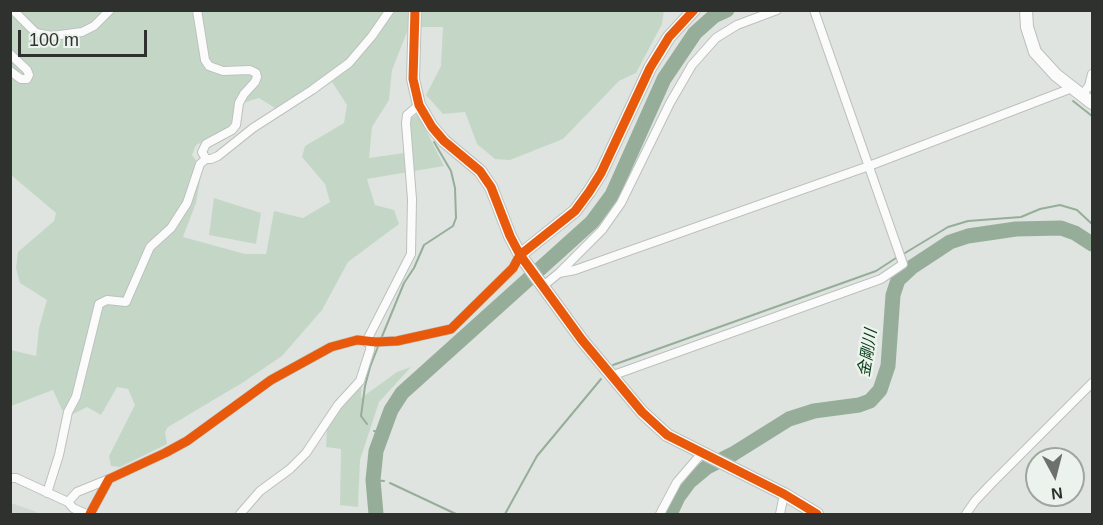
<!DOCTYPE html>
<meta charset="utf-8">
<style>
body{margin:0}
#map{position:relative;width:1103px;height:525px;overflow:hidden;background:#dfe4e0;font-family:Arial,sans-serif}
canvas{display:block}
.frame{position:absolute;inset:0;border:12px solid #2f312f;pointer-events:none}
.north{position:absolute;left:1025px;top:447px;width:60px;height:60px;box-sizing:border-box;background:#ecf2ec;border:2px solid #a0a5a0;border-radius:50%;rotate:173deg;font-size:16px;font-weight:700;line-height:24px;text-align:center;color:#2f312f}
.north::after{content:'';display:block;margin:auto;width:21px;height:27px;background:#6d706d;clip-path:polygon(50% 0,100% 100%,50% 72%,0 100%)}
.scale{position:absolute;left:18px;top:30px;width:129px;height:27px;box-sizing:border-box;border:3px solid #2f312f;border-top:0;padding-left:8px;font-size:18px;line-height:21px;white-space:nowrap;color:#2f312f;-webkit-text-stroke:4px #ecf2ec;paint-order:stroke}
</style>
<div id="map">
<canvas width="1103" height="525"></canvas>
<div class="frame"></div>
<div class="north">N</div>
<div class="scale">100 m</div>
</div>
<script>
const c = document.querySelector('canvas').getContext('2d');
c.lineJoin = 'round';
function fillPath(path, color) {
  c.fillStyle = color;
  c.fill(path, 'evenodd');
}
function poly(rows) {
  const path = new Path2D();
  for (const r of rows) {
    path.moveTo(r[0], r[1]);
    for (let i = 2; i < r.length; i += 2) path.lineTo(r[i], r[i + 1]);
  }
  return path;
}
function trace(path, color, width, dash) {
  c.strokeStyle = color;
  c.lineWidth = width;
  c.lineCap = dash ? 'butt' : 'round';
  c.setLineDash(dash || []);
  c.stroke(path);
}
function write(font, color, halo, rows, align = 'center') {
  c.font = font + ' Arial,"Noto Sans JP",sans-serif';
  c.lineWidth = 5;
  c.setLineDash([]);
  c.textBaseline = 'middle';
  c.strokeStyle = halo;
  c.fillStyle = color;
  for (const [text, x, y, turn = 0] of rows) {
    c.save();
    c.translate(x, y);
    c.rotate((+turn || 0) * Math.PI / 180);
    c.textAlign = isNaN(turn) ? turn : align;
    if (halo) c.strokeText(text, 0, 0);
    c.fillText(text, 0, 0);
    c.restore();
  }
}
const built = poly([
 [11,503,37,512,36,514,11,514]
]);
const green = poly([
 [11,11,664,11,662,24,636,73,619,81,563,139,510,160,495,159,477,144,465,112,443,114,426,95,441,66,443,27,409,27,392,70,389,100,372,127,369,158,411,152,408,120,418,114,444,166,367,179,375,205,394,210,399,224,348,262,322,310,282,356,242,383,168,427,165,432,167,444,120,467,111,466,109,456,135,405,128,389,117,387,101,415,87,407,73,414,62,410,53,390,11,406,11,350,36,356,39,328,47,300,20,283,16,268,18,252,54,221,56,213,11,175],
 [332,82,347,105,344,123,305,146,302,157,325,184,330,202,303,218,274,211,266,254,245,254,183,237,196,203,202,169,192,155,196,145,239,125,243,103,259,98,283,113],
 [214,198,261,213,256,244,209,235],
 [411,367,379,402,360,460,358,507,340,505,341,449,326,447,327,427,341,403,362,379,361,398,397,372]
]);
const stream = poly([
 [1073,101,1092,116],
 [905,253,948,227,968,221,1021,217,1040,209,1060,205,1077,210,1092,224],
 [381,339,404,283,414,268,424,245,453,226,456,218,455,188,451,171,434,142],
 [613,365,876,271,896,258],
 [367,424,361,416,365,386,370,367,379,344],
 [374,431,381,433],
 [373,480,384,481],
 [390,483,456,514],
 [505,514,537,456,601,379]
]);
const river = poly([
 [376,514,373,480,376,451,391,410,402,393,592,222,612,195,664,79,695,33,714,16,727,10],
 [670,514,678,497,689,482,707,467,733,454,789,419,814,411,859,405,870,401,880,390,888,366,893,295,898,280,912,267,950,242,968,236,1016,229,1061,228,1075,233,1092,244]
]);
const street = poly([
 [13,10,36,33,52,36,82,32,94,26,110,10],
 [197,10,205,60,209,66,223,71,250,70,256,73,257,77,255,82,244,94,239,103,236,125,232,130,206,144,202,152,206,159],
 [10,54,27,70,29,75,27,79,21,79,10,71],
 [1082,95,1089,86,1092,74],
 [560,272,602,230,621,203,670,103,692,65,716,38,737,25,777,10],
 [543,286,559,273,575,270,869,166,1072,88],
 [366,342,411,254,412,199,406,123,407,115,419,105],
 [611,376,881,279,903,264,814,10],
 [10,478,16,478,68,502,73,508,86,514],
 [47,493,59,455,68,412,76,397,99,304,107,300,126,302,150,247,171,228,187,203,200,164,206,159,211,159,218,156,253,128,312,90,349,63,372,36,390,10],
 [68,502,77,492,109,479],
 [90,514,109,479,165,453,187,441,271,380,331,347,357,340,376,342,397,341,451,329,513,268,520,255],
 [240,514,260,491,290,469,306,453,338,405,360,381,370,350,371,342],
 [660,514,677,482,702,453],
 [780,514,784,494],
 [966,514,975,501,991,484,1092,383]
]);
const secondary = poly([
 [415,10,413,79,419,105,432,127,444,141,480,171,491,187,510,236,520,255,582,340,642,412,667,435,784,494,817,514],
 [1026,10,1027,27,1035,52,1056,75,1092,103],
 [520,255,575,211,589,192,601,173,650,68,669,37,694,10]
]);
const cycleway = poly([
 [415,10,413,79,419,105,432,127,444,141,480,171,491,187,510,236,520,255,582,340,642,412,667,435,784,494,817,514],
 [90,514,109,479,165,453,187,441,271,380,331,347,357,340,376,342,397,341,451,329,513,268,520,255,575,211,589,192,601,173,650,68,669,37,694,10]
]);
const waterNames = [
 ["金剛川",868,353,-81]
];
fillPath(built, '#d0d9d1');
fillPath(green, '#c4d7c7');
trace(stream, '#96ae99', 2);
trace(river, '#96ae99', 15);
trace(street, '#bdc1be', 10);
trace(secondary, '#bdc1be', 14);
trace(street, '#fafbfa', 8);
trace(secondary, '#fafbfa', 12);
trace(cycleway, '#e8590c', 9);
write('italic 16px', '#003712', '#ecf2ec', waterNames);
</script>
